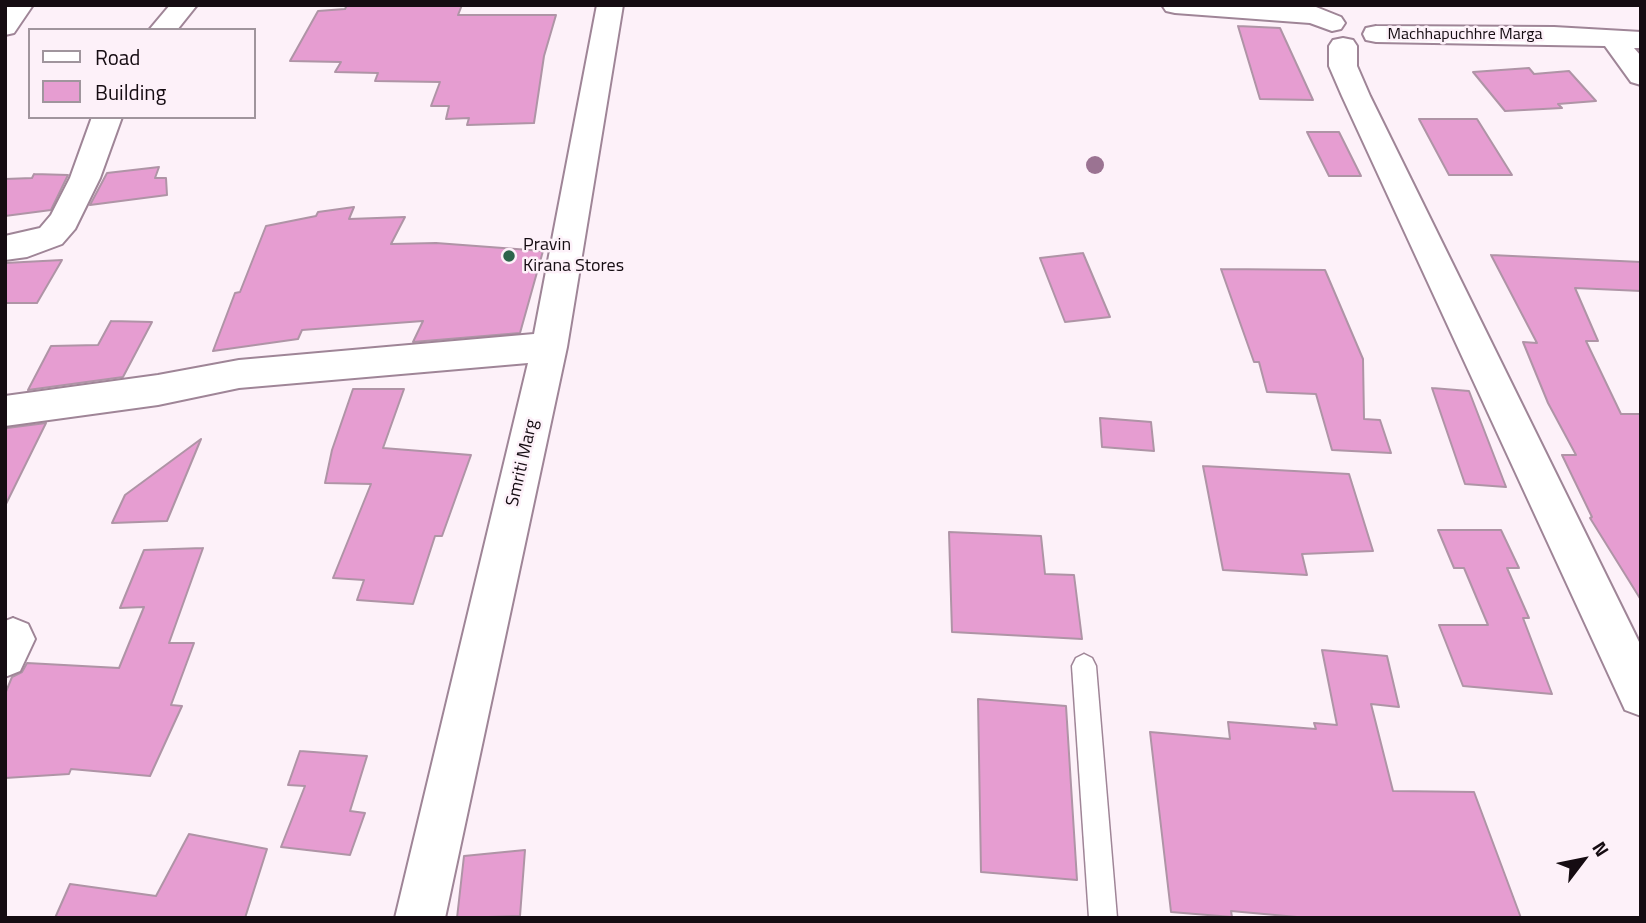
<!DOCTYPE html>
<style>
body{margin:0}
#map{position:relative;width:1646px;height:923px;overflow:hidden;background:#fdf1f9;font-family:"Titillium Web",sans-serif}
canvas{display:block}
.frame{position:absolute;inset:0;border:7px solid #150c12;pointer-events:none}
.legend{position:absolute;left:28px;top:28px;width:228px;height:91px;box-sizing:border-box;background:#fdf1f9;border:2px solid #a0959d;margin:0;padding:9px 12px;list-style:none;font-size:21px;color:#150c12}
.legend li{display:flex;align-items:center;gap:14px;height:35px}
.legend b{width:35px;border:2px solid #a0959d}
.north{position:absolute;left:1548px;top:825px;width:70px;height:70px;-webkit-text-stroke:5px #fdf1f9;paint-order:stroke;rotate:58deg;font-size:19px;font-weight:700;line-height:28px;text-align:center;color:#150c12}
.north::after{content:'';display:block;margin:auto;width:24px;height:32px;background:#150c12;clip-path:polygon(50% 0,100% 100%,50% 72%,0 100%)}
</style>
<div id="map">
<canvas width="1646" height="923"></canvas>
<div class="frame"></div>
<ul class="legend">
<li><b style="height:9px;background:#fff"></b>Road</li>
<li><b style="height:19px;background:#e69dd1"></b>Building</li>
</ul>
<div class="north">N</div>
</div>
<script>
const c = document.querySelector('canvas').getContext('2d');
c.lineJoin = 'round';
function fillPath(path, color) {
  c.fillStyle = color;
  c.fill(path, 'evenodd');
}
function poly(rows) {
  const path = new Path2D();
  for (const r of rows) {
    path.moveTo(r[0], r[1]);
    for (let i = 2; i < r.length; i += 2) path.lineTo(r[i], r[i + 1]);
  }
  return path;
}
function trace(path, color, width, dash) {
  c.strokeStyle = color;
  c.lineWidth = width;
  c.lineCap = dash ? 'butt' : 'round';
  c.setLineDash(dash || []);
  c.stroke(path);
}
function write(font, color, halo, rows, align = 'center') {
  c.font = font + ' "Titillium Web",sans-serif';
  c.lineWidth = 5;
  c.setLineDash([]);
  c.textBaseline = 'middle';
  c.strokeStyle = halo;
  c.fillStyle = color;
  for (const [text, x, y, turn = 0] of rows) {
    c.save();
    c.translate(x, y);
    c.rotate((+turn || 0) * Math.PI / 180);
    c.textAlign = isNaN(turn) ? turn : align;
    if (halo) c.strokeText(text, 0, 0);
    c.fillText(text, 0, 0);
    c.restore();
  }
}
const building = poly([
 [347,5,462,5,458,15,556,15,544,56,534,123,467,125,469,118,446,119,449,106,431,106,440,82,375,81,378,73,335,72,341,62,290,61,318,11,345,9,347,5],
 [1238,26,1280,28,1313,100,1260,99,1238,26],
 [1529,68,1534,74,1569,71,1596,101,1558,104,1562,108,1505,111,1473,72,1529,68],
 [1419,119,1477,119,1512,175,1449,175,1419,119],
 [1307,132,1339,132,1361,176,1329,176,1307,132],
 [159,167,155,178,166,178,167,195,90,205,107,173,159,167],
 [34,174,68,175,51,210,5,216,5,179,32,178,34,174],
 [354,207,349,219,405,217,391,244,436,243,543,251,520,333,413,342,423,321,302,330,298,339,213,351,235,293,240,292,266,226,316,216,318,212,354,207],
 [1083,253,1110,317,1065,322,1040,258,1083,253],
 [1491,255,1641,262,1641,291,1575,288,1598,341,1586,341,1621,414,1641,414,1641,600,1590,518,1592,517,1562,455,1576,455,1548,403,1523,342,1537,343,1491,255],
 [62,260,37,303,5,303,5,263,62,260],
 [1221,269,1325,270,1363,359,1364,419,1380,420,1391,453,1332,450,1316,394,1267,392,1259,362,1254,362,1221,269],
 [111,321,152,322,123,377,28,390,51,346,98,345,111,321],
 [1432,388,1469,391,1506,487,1465,484,1432,388],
 [353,389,404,389,383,448,471,455,442,536,435,536,413,604,357,600,364,580,333,578,371,484,325,483,332,450,353,389],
 [1100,418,1151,422,1154,451,1102,447,1100,418],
 [46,423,5,506,5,431,7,428,46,423],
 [201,439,167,521,112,523,125,495,201,439],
 [1203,466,1349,474,1373,551,1302,554,1307,575,1223,570,1203,466],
 [1438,530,1501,530,1519,568,1507,568,1529,618,1523,618,1552,694,1463,686,1439,625,1488,625,1464,568,1454,568,1438,530],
 [949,532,1041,536,1045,574,1074,575,1082,639,952,632,949,532],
 [203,548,169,643,194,643,171,705,182,706,150,776,71,769,69,774,5,778,5,694,12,677,22,672,27,663,119,668,144,607,120,608,144,550,203,548],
 [1322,650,1387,656,1399,707,1371,704,1393,791,1474,792,1521,918,1308,918,1231,911,1232,917,1171,912,1150,732,1230,739,1228,722,1316,729,1314,723,1337,725,1322,650],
 [978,699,1066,706,1077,880,981,872,978,699],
 [300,751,367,756,350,811,365,813,350,855,281,847,305,786,288,785,300,751],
 [189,834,267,849,245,918,55,918,70,884,156,896,189,834],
 [525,850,520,916,457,918,464,856,525,850]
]);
const service = poly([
 [1084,654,1092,658,1096,666,1117,918,1089,918,1072,666,1076,658,1084,654]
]);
const minor = poly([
 [7,5,33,5,14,33,5,35,7,5],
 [170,5,197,5,177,30,149,30,170,5],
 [597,5,623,5,567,347,445,918,395,918,528,363,239,388,158,405,5,426,5,396,158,375,239,360,534,334,597,5],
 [1162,5,1316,7,1341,17,1345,23,1341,29,1332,31,1310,23,1175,13,1166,11,1162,5],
 [1376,26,1554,27,1641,32,1641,48,1634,48,1641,56,1641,85,1631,82,1605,46,1376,42,1366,40,1363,34,1366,28,1376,26],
 [1343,38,1353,40,1357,46,1357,66,1370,96,1641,646,1641,716,1625,710,1342,96,1329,66,1329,46,1333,40,1343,38],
 [92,117,122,117,100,178,75,229,62,244,27,257,5,260,5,236,40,228,51,215,70,178,92,117],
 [13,618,28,624,35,639,20,671,5,677,5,621,13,618]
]);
const trees = [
 [1095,165]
];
const markers = [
 [509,256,7,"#2d644b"]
];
const farStreetnames = [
 ["Machhapuchhre Marga",1465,35]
];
const poiNames = [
 ["Pravin",523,246],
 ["Kirana Stores",523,267]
];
const streetNames = [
 ["Smriti Marg",523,463,-77]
];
fillPath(building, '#e69dd1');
trace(building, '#af94a6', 2);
trace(service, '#9f8597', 3);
trace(minor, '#9f8597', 4);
fillPath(service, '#fff');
fillPath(minor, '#fff');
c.fillStyle = '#9b7392';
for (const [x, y] of trees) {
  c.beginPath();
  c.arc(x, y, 9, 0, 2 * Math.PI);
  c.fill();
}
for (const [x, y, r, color] of markers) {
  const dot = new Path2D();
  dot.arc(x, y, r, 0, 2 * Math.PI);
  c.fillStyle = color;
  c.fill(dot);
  trace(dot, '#fdf1f9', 2.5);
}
write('16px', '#150c12', '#fdf1f9', farStreetnames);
write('18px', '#150c12', '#fdf1f9', poiNames, 'left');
write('18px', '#150c12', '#fdf1f9', streetNames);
</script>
